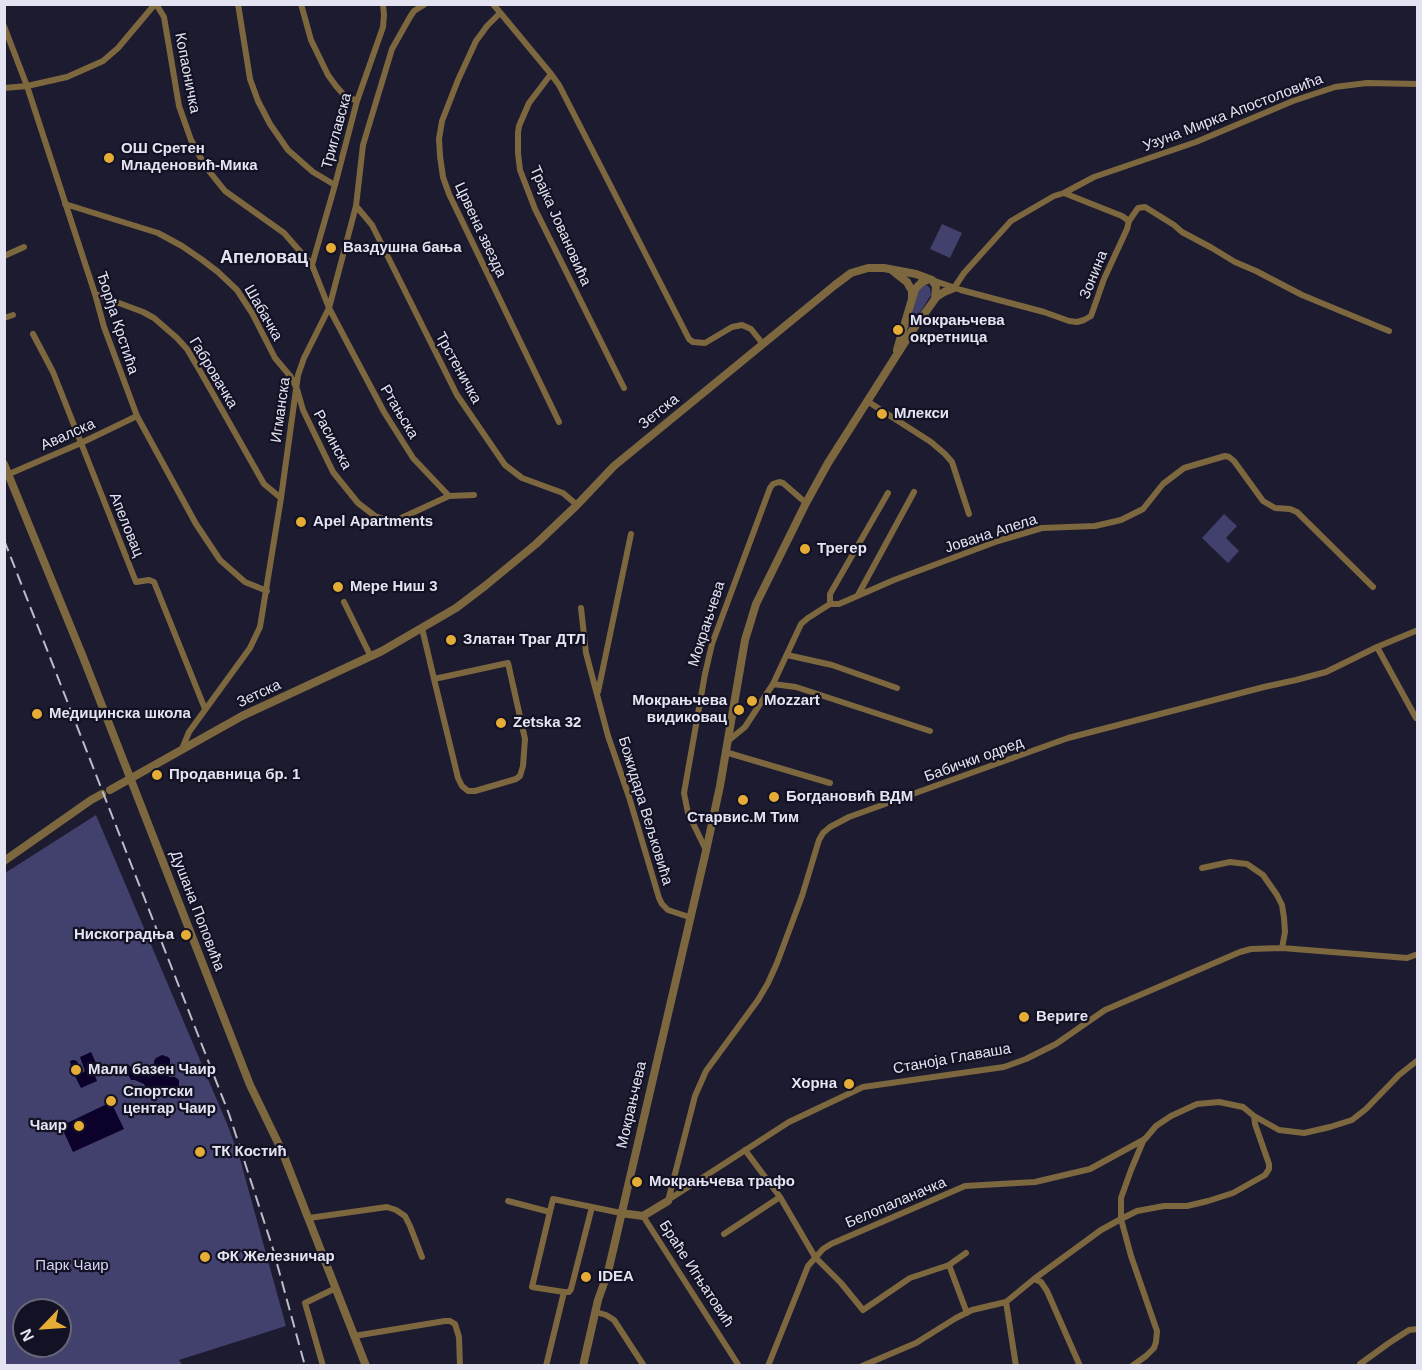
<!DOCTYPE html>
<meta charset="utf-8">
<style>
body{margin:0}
#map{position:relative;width:1422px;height:1370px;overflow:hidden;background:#1c1b2f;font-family:Arial,sans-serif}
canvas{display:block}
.frame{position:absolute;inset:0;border:6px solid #e3e3f1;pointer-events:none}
.north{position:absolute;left:12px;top:1298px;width:60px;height:60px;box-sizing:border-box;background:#131225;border:2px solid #667;border-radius:50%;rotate:245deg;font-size:16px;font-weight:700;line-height:24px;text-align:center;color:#e3e3f1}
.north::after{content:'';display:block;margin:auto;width:21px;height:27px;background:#e5ad35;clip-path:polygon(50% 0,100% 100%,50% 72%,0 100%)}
</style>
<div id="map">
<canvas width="1422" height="1370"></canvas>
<div class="frame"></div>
<div class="north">N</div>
</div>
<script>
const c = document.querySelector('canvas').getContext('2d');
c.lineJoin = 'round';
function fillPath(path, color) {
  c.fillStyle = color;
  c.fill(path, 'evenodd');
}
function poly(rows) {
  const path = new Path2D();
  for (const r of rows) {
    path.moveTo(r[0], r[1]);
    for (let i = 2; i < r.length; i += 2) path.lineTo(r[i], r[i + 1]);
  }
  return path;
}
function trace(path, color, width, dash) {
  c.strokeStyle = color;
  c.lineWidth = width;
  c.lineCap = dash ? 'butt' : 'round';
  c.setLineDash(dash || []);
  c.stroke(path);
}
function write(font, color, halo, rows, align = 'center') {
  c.font = font + ' Arial,sans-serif';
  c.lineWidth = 4.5;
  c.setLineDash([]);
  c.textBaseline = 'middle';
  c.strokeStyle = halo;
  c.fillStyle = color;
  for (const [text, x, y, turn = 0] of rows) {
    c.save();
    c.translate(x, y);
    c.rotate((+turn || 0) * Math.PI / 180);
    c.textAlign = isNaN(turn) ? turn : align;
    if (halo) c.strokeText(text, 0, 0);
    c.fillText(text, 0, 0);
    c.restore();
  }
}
const green = poly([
 [942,224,962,233,950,258,930,249],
 [927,285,930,288,931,295,907,333,918,291,920,287],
 [1224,514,1237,526,1226,538,1239,551,1228,563,1202,538],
 [96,815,228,1126,240,1159,286,1326,179,1360,182,1365,5,1365,5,873],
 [24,1310,60,1310,60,1346,24,1346]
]);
const water = poly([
 [91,1052,96,1063,91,1066,97,1081,81,1088,75,1076,71,1074,70,1071,71,1066,70,1061,73,1060,77,1061,78,1064,82,1068,82,1073,85,1071,80,1057],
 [162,1055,168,1057,170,1059,170,1066,166,1071,169,1077,175,1077,179,1080,179,1086,175,1089,167,1088,150,1096,144,1084,135,1080,131,1080,129,1076,122,1072,126,1064,133,1068,137,1067,139,1071,146,1075,149,1074,154,1070,154,1061,156,1058],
 [111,1102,124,1129,73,1152,61,1126]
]);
const minor = poly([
 [156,4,164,17,179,106,191,140,205,166,225,191,284,233,312,265,329,308,384,412,413,458,449,496,474,495],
 [238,4,250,79,258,101,270,124,288,150,313,172,335,185],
 [301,4,311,40,328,75,336,86,344,95,357,101],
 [493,4,551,74,559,85,689,339,693,342,705,343,732,327,742,325,751,329,763,344],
 [500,13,487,26,476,41,458,80,442,121,439,139,440,156,443,177,449,194,559,422],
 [4,26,27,86,95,294,104,327,137,416,196,524,220,560,245,582,267,591],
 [551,74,529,103,519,126,518,133,518,153,520,170,535,209,624,388],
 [4,88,27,86,67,77,103,61,118,48,155,4],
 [65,204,158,233,182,246,201,259,218,272,237,290,252,313,275,358,291,377,297,389,303,410,333,472,358,503,375,516,387,520,399,519,449,496],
 [356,206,372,225,457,395,505,465,522,478,563,493,577,505],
 [1129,221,1138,208,1145,207,1174,225,1182,232,1212,248,1235,262,1256,271,1302,295,1389,331],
 [4,256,24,247],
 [312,265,335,185,357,101,383,27,384,15,383,4],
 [932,280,961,290,1044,312,1069,321,1077,322,1084,320,1091,316,1104,279,1127,229,1129,221,1122,216,1064,193],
 [954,288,964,273,1011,221,1054,196,1064,193,1094,177,1196,142,1293,101,1335,87,1367,83,1418,84],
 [95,294,143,312,154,318,177,338,187,349,200,371,264,484,281,498],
 [4,318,13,315],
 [33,334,53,372,136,582,149,580,154,582,205,709],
 [867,401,931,442,945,454,952,462,969,514],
 [9,474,81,443,137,416],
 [858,595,914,492],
 [344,602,371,657],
 [830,604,830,594,888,493],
 [581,608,586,653,608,736,629,797,659,898,662,904,668,910,689,917],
 [422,628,434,679,458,778,462,786,468,791,475,791,516,779,520,776,523,766,525,739,508,663,434,679],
 [1377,647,1416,718],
 [787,655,832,665,897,688],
 [773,684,796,687,930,731],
 [598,692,631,534],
 [728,741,745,727,773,684,801,624,808,618,830,604,839,604,894,580,998,541,1042,528,1095,526,1121,520,1143,509,1163,484,1184,468,1225,456,1229,457,1234,461,1263,501,1275,508,1290,509,1297,512,1373,587],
 [182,749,189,732,250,648,260,627,281,498,298,375,304,358,329,308,356,206,363,145,392,49,410,17,414,11,425,4],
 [725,752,830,783],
 [706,850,688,813,684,793,705,674,712,644,770,488,773,484,779,482,783,483,806,503],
 [1202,868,1230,862,1238,863,1247,864,1263,875,1277,895,1282,905,1284,918,1285,932,1282,948],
 [745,1150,780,1197,815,1257,841,1283,863,1310,910,1278,949,1265,966,1253],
 [668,1200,789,1122,863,1087,1004,1067,1026,1059,1056,1044,1105,1010,1240,952,1251,949,1282,948,1407,958,1418,954],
 [508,1201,550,1212],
 [668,1201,695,1096,706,1071,758,1000,768,983,777,963,802,896,819,840,823,833,830,827,849,817,1068,738,1264,687,1296,680,1326,672,1377,647,1418,630],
 [643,1216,739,1366],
 [309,1218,387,1207,396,1210,405,1216,410,1226,422,1257],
 [724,1234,780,1197],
 [949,1265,967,1313],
 [1034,1279,1041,1282,1047,1291,1080,1366],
 [564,1292,569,1292,571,1289,592,1207],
 [1006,1302,1016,1366],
 [596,1312,606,1315,614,1320,644,1366],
 [354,1336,445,1321,450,1321,455,1324,459,1337,460,1366],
 [1360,1364,1389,1343,1409,1330,1418,1329],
 [323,1366,305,1303,336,1288],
 [546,1366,564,1292,532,1287,553,1199,621,1213],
 [768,1366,808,1266,823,1249,831,1244,965,1186,1035,1182,1090,1169,1145,1139,1156,1126,1171,1116,1197,1104,1219,1102,1243,1107,1254,1116,1279,1130,1304,1133,1330,1127,1352,1120,1366,1109,1399,1075,1418,1060],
 [862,1366,916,1343,956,1318,972,1310,1006,1302,1034,1279,1101,1230,1121,1219,1137,1211,1164,1206,1187,1206,1208,1201,1233,1193,1265,1175,1269,1169,1269,1164,1255,1124,1254,1116],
 [1132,1366,1146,1356,1154,1348,1156,1342,1157,1331,1131,1256,1121,1219,1121,1198,1131,1170,1144,1139]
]);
const tertiary = poly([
 [893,271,907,282,912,291,912,297],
 [935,298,944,292,954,288],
 [897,350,915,289,921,283,929,279],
 [4,464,83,657,250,1085,282,1151,366,1366],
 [110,790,242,716,382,651,456,608,485,586,536,544,577,505,614,466,835,285,851,273,868,268,884,268,916,274,932,280,936,286,935,299,912,331,828,463,806,503,756,604,745,640,720,786,706,851,608,1272,598,1300,583,1366],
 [4,861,91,800,102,794],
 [621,1213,643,1216,668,1201]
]);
const rail = poly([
 [4,540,229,1114,273,1249,305,1366]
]);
const markers = [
 [109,158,6,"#e5ad35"],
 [331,248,6,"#e5ad35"],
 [898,330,6,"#e5ad35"],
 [882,414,6,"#e5ad35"],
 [301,522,6,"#e5ad35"],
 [805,549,6,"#e5ad35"],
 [338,587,6,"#e5ad35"],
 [451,640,6,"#e5ad35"],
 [752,701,6,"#e5ad35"],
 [739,710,6,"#e5ad35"],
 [37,714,6,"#e5ad35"],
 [501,723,6,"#e5ad35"],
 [157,775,6,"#e5ad35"],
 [774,797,6,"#e5ad35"],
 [743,800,6,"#e5ad35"],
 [186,935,6,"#e5ad35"],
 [1024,1017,6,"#e5ad35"],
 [76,1070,6,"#e5ad35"],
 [849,1084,6,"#e5ad35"],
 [111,1101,6,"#e5ad35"],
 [79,1126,6,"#e5ad35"],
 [200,1152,6,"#e5ad35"],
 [637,1182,6,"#e5ad35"],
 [205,1257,6,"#e5ad35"],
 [586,1277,6,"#e5ad35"]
];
const streetNames = [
 ["Копаоничка",187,73,79],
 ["Узуна Мирка Апостоловића",1233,113,-21],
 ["Триглавска",337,131,-75],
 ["Трајка Јовановића",560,226,66],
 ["Црвена звезда",480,230,65],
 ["Зонина",1094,275,-68],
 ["Шабачка",263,313,60],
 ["Ђорђа Крстића",117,323,72],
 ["Трстеничка",458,368,61],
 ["Габровачка",213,373,59],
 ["Игманска",281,410,-82],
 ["Ртањска",399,412,59],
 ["Зетска",659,412,-39],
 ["Авалска",68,435,-24],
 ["Расинска",332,440,62],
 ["Апеловац",126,525,68],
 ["Јована Апела",991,534,-18],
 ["Мокрањчева",707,624,-72],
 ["Зетска",259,694,-25],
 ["Бабички одред",974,760,-20],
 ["Божидара Вељковића",645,811,73],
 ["Душана Поповића",197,911,69],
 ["Станоја Главаша",952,1059,-10],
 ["Мокрањчева",632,1105,-77],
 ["Белопаланачка",896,1203,-23],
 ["Браће Игњатовић",696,1274,57]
];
const poiNames = [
 ["ОШ Сретен",121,149],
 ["Младеновић-Мика",121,166],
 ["Ваздушна бања",343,248],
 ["Мокрањчева",910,321],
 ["окретница",910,338],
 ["Млекси",894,414],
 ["Apel Apartments",313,522],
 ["Трегер",817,549],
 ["Мере Ниш 3",350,587],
 ["Златан Траг ДТЛ",463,640],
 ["Мокрањчева",727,701,"right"],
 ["видиковац",727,718,"right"],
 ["Mozzart",764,701],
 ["Медицинска школа",49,714],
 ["Zetska 32",513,723],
 ["Продавница бр. 1",169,775],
 ["Богдановић ВДМ",786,797],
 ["Старвис.М Тим",743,818,"center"],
 ["Нискоградња",174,935,"right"],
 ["Вериге",1036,1017],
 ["Мали базен Чаир",88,1070],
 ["Хорна",837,1084,"right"],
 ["Спортски",123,1092],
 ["центар Чаир",123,1109],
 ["Чаир",67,1126,"right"],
 ["ТК Костић",212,1152],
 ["Мокрањчева трафо",649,1182],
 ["ФК Железничар",217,1257],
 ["IDEA",598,1277]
];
const parkNames = [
 ["Парк Чаир",72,1266]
];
const quarterNames = [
 ["Апеловац",264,258]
];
fillPath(green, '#42406d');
fillPath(water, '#0b012b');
trace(minor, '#7d673e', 6);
trace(tertiary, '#7d673e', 8);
trace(rail, '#bbbbca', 2, [12, 6]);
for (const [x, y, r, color] of markers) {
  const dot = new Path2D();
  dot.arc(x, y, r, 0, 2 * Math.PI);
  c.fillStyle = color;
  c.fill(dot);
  trace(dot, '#131225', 2);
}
write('15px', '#e3e3f1', '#131225', streetNames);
write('bold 15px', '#e3e3f1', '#131225', poiNames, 'left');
write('15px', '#d4d5f6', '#131225', parkNames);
write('bold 18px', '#e3e3f1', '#131225', quarterNames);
</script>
